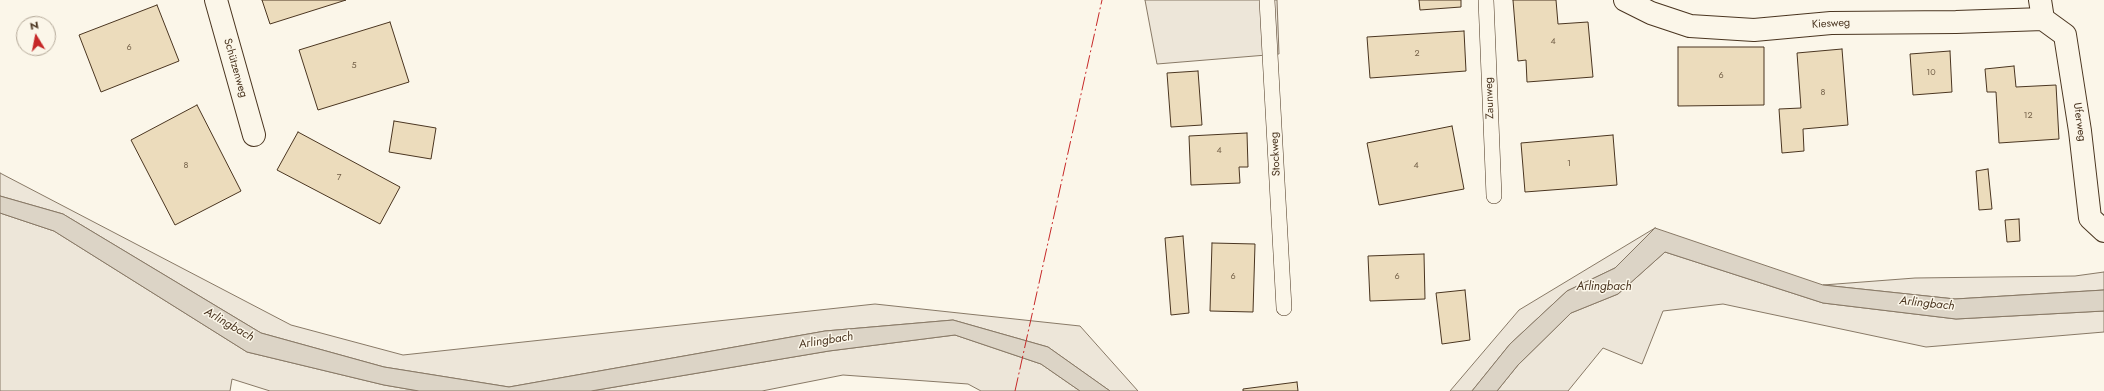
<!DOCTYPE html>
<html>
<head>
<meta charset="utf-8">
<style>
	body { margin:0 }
	#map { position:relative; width:2104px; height:391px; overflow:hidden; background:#fbf6e9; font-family:Jost,sans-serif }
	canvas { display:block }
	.north { position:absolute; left:16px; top:16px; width:40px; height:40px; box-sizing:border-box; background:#fbf6e9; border:1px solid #b4a999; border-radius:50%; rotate:350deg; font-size:11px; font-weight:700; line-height:16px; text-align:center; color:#4a3520 }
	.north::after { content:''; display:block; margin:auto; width:14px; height:18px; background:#c62828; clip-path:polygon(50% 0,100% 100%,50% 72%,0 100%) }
</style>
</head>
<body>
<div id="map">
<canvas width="2104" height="391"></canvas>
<div class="north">N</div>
</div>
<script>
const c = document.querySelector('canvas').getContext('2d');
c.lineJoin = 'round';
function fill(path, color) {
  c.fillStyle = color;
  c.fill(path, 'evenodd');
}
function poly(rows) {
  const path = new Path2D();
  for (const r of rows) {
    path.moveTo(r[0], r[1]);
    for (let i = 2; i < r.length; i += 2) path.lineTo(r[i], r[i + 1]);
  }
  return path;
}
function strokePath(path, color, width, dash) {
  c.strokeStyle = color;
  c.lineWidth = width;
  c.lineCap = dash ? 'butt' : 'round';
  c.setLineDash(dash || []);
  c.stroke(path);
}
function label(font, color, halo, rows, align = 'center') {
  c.font = font + ' Jost,sans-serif';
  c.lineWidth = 3;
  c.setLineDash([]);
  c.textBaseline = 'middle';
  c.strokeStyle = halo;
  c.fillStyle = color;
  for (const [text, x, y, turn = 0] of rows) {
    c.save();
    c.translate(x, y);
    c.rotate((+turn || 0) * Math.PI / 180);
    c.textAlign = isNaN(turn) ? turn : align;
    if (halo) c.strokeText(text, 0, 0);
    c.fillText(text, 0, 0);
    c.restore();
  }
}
const green = poly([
	[1145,0,1277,0,1279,54,1157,64,1145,0],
	[0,173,291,325,403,355,875,304,1080,326,1138,391,1110,391,1048,347,953,320,825,331,509,387,384,367,261,333,63,214,0,196,0,173],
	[0,213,54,231,247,352,384,385,419,391,270,391,232,379,230,391,0,391,0,213],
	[1655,228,1615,268,1567,291,1510,344,1472,391,1450,391,1519,310,1655,228],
	[1665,252,1823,303,1956,319,2104,311,2104,332,1926,347,1723,304,1663,311,1642,364,1603,348,1568,391,1497,391,1518,365,1571,313,1618,294,1665,252],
	[2104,272,2104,290,1955,299,1823,285,1915,278,2075,276,2104,272],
	[955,335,1041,364,1080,391,981,391,968,384,843,375,762,391,591,391,829,351,955,335]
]);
fill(green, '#ede6d9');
strokePath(green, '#887966', 1);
const water = poly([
	[0,196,63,214,261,333,384,367,509,387,825,331,953,320,1048,347,1110,391,1080,391,1041,364,955,335,829,351,591,391,419,391,384,385,247,352,54,231,0,213,0,196],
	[1655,228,1823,285,1955,299,2104,290,2104,311,1956,319,1823,303,1665,252,1618,294,1571,313,1518,365,1497,391,1472,391,1510,344,1567,291,1615,268,1655,228]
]);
fill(water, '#dcd4c6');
strokePath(water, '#887966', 1);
const building = poly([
	[262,0,346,0,270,24,262,0],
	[1419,0,1461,0,1461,7,1420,10,1419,0],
	[1513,0,1556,0,1558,24,1588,22,1593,77,1527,82,1526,60,1518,61,1513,0],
	[157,5,179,61,101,92,79,35,157,5],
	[390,22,409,82,318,110,299,50,390,22],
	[1464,31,1466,71,1370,78,1367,37,1464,31],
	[1678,47,1764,47,1764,105,1678,106,1678,47],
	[1842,49,1848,125,1803,129,1804,151,1782,153,1779,109,1801,108,1797,53,1842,49],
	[1950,51,1952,92,1913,95,1910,54,1950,51],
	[2014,66,2016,87,2056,85,2059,139,1999,143,1996,92,1987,92,1985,69,2014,66],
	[1198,71,1202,125,1171,127,1167,73,1198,71],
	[197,105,241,191,175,225,131,140,197,105],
	[394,121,436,128,431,159,389,152,394,121],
	[1452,126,1464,189,1379,205,1367,143,1452,126],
	[298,132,400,187,380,224,277,170,298,132],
	[1247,133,1248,167,1239,167,1240,183,1191,185,1189,136,1247,133],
	[1613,135,1617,185,1525,192,1521,143,1613,135],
	[1988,169,1992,209,1979,210,1976,171,1988,169],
	[2019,219,2020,241,2007,242,2005,220,2019,219],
	[1183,236,1189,313,1171,315,1165,238,1183,236],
	[1212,243,1255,244,1253,312,1210,311,1212,243],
	[1424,254,1425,299,1370,301,1368,256,1424,254],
	[1465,290,1470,340,1442,344,1436,293,1465,290],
	[1297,382,1298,391,1243,391,1243,389,1297,382]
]);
fill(building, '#ecdcbc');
strokePath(building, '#4a3520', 1);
const lane = poly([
	[1267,0,1284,308],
	[1486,0,1494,196]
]);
const street = poly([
	[216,0,254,135],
	[1625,0,1651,13,1690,26,1754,30,1831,23,1956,22,2043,19],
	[2040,0,2043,19],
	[2043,19,2065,35,2080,131,2090,218,2104,231]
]);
strokePath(lane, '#4a3520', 16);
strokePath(street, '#4a3520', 24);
strokePath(lane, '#fbf6e9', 15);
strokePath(street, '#fbf6e9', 22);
strokePath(poly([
	[1015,391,1102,0]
]), '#c62828', 1, [14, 3, 2, 3]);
label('9px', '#725f47', null, [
	["4",1553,42],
	["6",129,48],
	["2",1417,54],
	["5",354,66],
	["10",1931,73],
	["6",1721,76],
	["8",1823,93],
	["12",2028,116],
	["4",1219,151],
	["1",1569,164],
	["8",186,166],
	["4",1416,166],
	["7",339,178],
	["6",1233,277],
	["6",1397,277]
]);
label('11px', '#4a3520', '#fbf6e9', [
	["Kiesweg",1831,24,-3],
	["Schützenweg",235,68,74],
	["Zaunweg",1490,98,-92],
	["Uferweg",2079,122,82],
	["Stockweg",1276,154,-93]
]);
label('italic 12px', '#4a3520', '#fbf6e9', [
	["Arlingbach",1604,287],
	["Arlingbach",1927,304,6],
	["Arlingbach",229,325,30],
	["Arlingbach",826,341,-9]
]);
</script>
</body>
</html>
